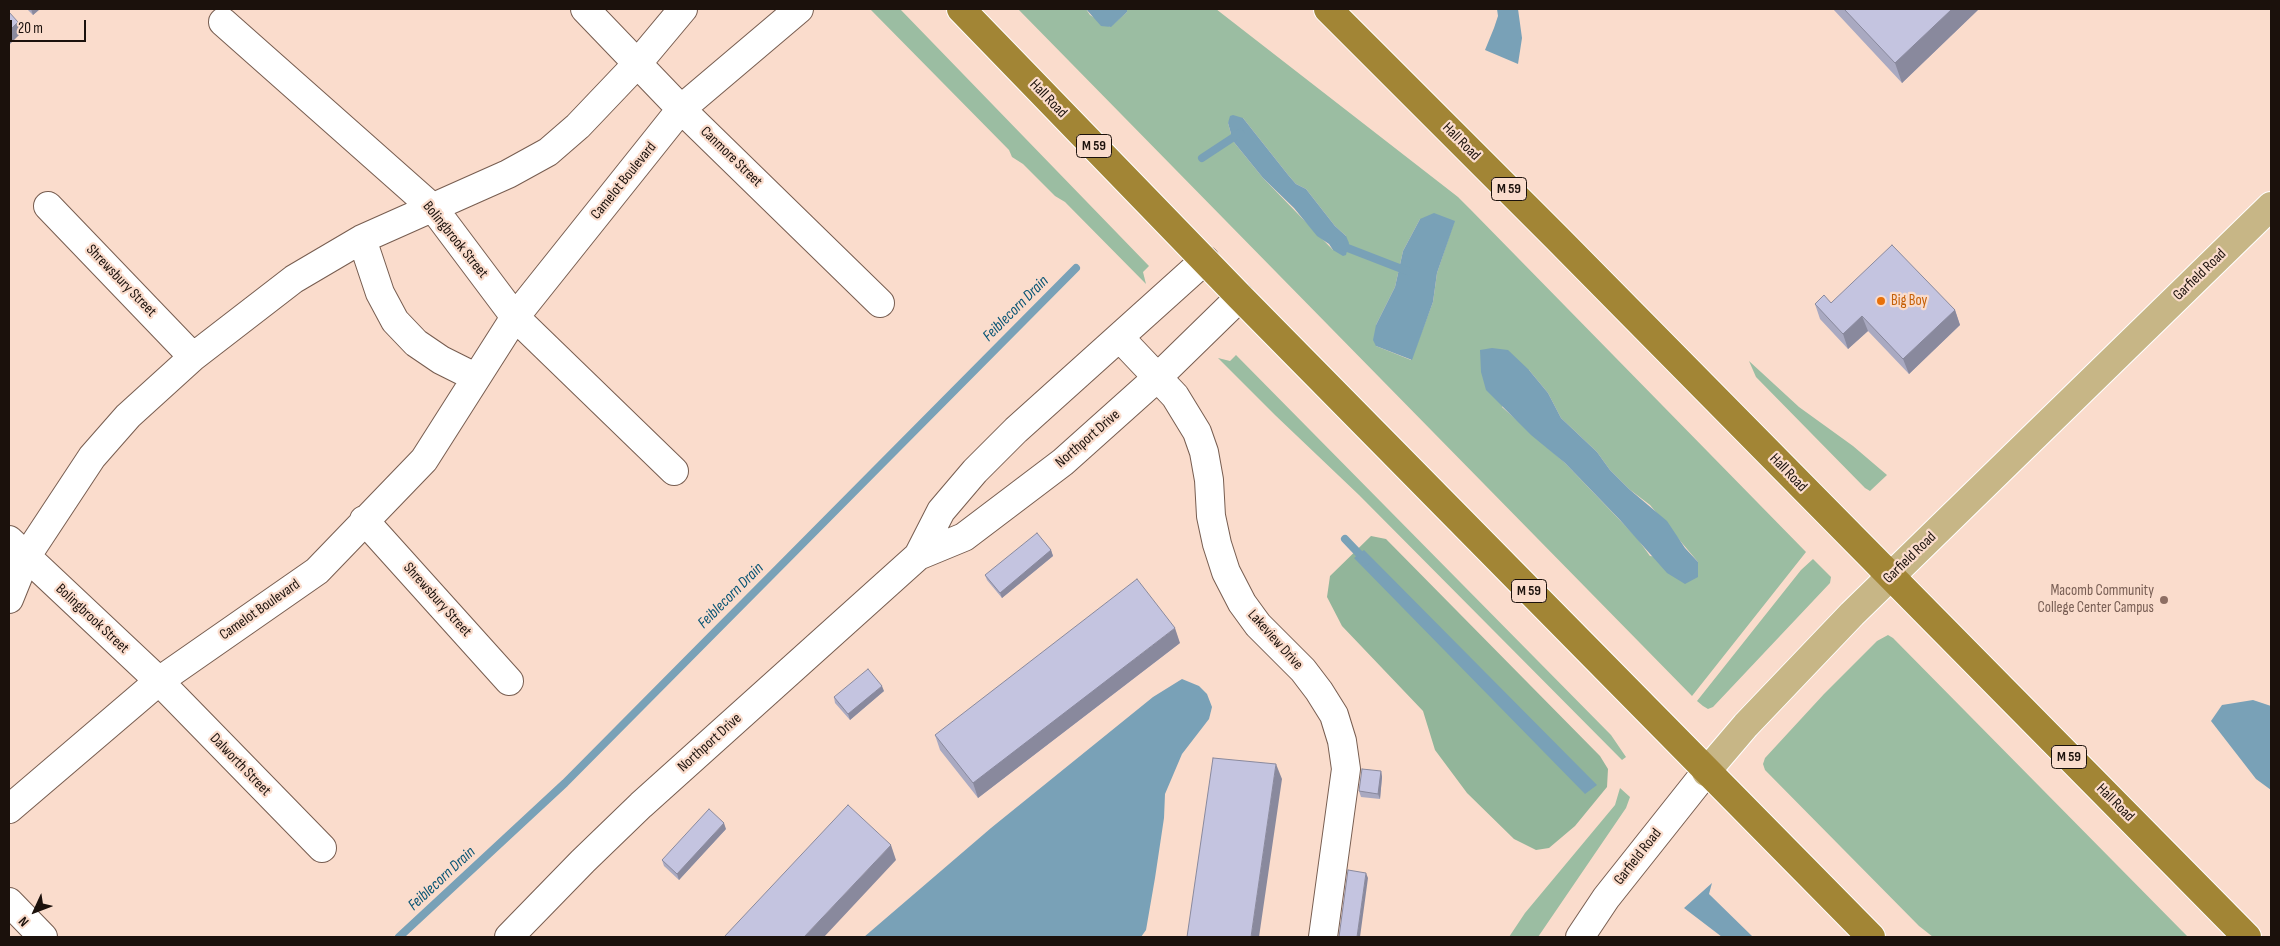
<!DOCTYPE html>
<html>
<head>
<meta charset="utf-8">
<style>
	body { margin:0 }
	#map { position:relative; width:2280px; height:946px; overflow:hidden; background:#fadccc; font-family:"Sofia Sans Condensed",sans-serif }
	canvas { display:block }
	.frame { position:absolute; inset:0; border:10px solid #1b110c; pointer-events:none }
	.north { position:absolute; left:10px; top:886px; width:50px; height:50px; -webkit-text-stroke:4px #fadccc; paint-order:stroke; rotate:227deg; font-size:14px; font-weight:700; line-height:20px; text-align:center; color:#1b110c }
	.north::after { content:''; display:block; margin:auto; width:18px; height:22px; background:#1b110c; clip-path:polygon(50% 0,100% 100%,50% 72%,0 100%) }
	.scale { position:absolute; left:10px; top:20px; width:76px; height:22px; box-sizing:border-box; border:2px solid #1b110c; border-top:0; padding-left:6px; font-size:15px; line-height:18px; white-space:nowrap; color:#1b110c; -webkit-text-stroke:4px #fadccc; paint-order:stroke }
</style>
</head>
<body>
<div id="map">
<canvas width="2280" height="946"></canvas>
<div class="frame"></div>
<div class="north">N</div>
<div class="scale">20 m</div>
</div>
<script>
const c = document.querySelector('canvas').getContext('2d');
c.lineJoin = 'round';
function fill(path, color) {
  c.fillStyle = color;
  c.fill(path, 'evenodd');
}
function poly(rows) {
  const path = new Path2D();
  for (const r of rows) {
    path.moveTo(r[0], r[1]);
    for (let i = 2; i < r.length; i += 2) path.lineTo(r[i], r[i + 1]);
  }
  return path;
}
function strokePath(path, color, width, dash) {
  c.strokeStyle = color;
  c.lineWidth = width;
  c.lineCap = dash ? 'butt' : 'round';
  c.setLineDash(dash || []);
  c.stroke(path);
}
function label(font, color, halo, rows, align = 'center') {
  c.font = font + ' "Sofia Sans Condensed",sans-serif';
  c.lineWidth = 4.5;
  c.setLineDash([]);
  c.textBaseline = 'middle';
  c.strokeStyle = halo;
  c.fillStyle = color;
  for (const [text, x, y, turn = 0] of rows) {
    c.save();
    c.translate(x, y);
    c.rotate((+turn || 0) * Math.PI / 180);
    c.textAlign = isNaN(turn) ? turn : align;
    if (halo) c.strokeText(text, 0, 0);
    c.fillText(text, 0, 0);
    c.restore();
  }
}
fill(poly([
	[870,9,900,9,1149,266,1143,272,1146,284,1065,202,1055,196,1023,164,1012,157,1009,150],
	[1018,9,1086,9,1090,15,1110,27,1127,12,1127,9,1216,9,1458,197,1470,209,1806,552,1692,696],
	[1243,118,1289,176,1296,184,1306,189,1335,226,1346,236,1333,250,1263,178,1233,141,1228,123,1230,120],
	[1420,219,1446,219,1454,222,1437,273,1433,302,1411,360,1376,346,1376,325,1395,287,1403,251],
	[1529,370,1548,393,1561,418,1597,452,1610,470,1629,489,1650,505,1698,562,1650,556,1637,538,1565,463,1502,407],
	[1236,355,1611,735,1626,757,1622,760,1359,495,1275,415,1218,358,1230,361],
	[1749,361,1799,407,1853,446,1887,475,1870,491,1865,488,1756,377],
	[1813,559,1831,577,1830,583,1713,707,1708,709,1703,706,1697,701,1801,570],
	[1888,635,1893,638,2188,937,1933,937,1919,926,1765,770,1763,764,1765,758,1824,694,1877,641],
	[1620,788,1630,797,1626,808,1538,937,1509,937,1525,913,1615,805]
]), '#9bbda2');
fill(poly([
	[1371,536,1386,539,1600,756,1608,769,1607,787,1575,826,1549,848,1536,850,1514,839,1467,793,1435,750,1423,711,1342,626,1327,597,1330,576]
]), '#92b59a');
fill(poly([
	[1086,9,1127,9,1127,12,1111,27,1101,26],
	[1497,9,1518,9,1522,38,1518,64,1485,50,1494,28,1498,16],
	[1233,115,1243,118,1289,176,1296,184,1306,189,1335,226,1346,236,1349,243,1346,255,1343,256,1333,250,1329,244,1317,236,1294,208,1263,178,1233,141,1228,123,1230,116],
	[1434,213,1455,221,1437,273,1433,302,1412,360,1376,346,1373,340,1376,325,1395,287,1403,251,1420,219],
	[1492,348,1508,350,1529,370,1548,393,1561,418,1597,452,1610,470,1629,489,1667,521,1685,548,1698,562,1698,577,1685,584,1667,573,1620,520,1565,463,1531,435,1486,390,1481,372,1480,350],
	[1364,550,1597,785,1585,794,1354,558],
	[1182,679,1199,686,1207,694,1212,707,1209,719,1182,754,1165,794,1164,818,1155,878,1146,930,1141,937,864,937,991,828,1153,697],
	[2253,700,2271,706,2271,790,2256,779,2211,721,2222,705],
	[1712,883,1709,894,1753,937,1722,937,1684,908]
]), '#79a1b7');
strokePath(poly([
	[1202,158,1240,133],
	[1340,242,1345,247,1407,271],
	[1345,539,1366,561],
	[399,937,565,783,1076,268]
]), '#79a1b7', 8);
const minor = poly([
	[585,9,681,109,880,303],
	[223,22,434,209,515,317,674,471],
	[48,206,193,357],
	[362,239,380,293,395,321,416,343,441,360,475,377],
	[1120,338,1175,396,1197,432,1204,452,1209,480,1211,516,1217,544,1226,572,1242,603,1258,625,1303,670,1319,691,1334,715,1342,741,1346,769,1323,937],
	[364,520,509,681],
	[9,540,159,681,322,848],
	[918,556,941,511,975,471,1016,430,1205,260],
	[9,599,26,557,92,457,128,416,193,357,294,279,362,239,508,174,548,152,578,126,637,64,683,9],
	[9,809,159,681,317,571,424,460,515,317,681,109,799,9],
	[9,902,43,937],
	[509,937,583,861,641,805,918,556,964,537,1063,462,1158,377,1240,297],
	[1580,937,1606,898,1706,772]
]);
const major = poly([
	[1706,772,1746,725,1852,614,2271,206]
]);
const highway = poly([
	[961,9,1240,297,1871,937],
	[1328,9,1557,238,2247,937]
]);
strokePath(minor, '#775d50', 30);
strokePath(major, '#fff', 30);
strokePath(highway, '#fff', 30);
strokePath(minor, '#fff', 28);
strokePath(major, '#c7b686', 28);
strokePath(highway, '#a28535', 28);
fill(poly([
	[27,9,40,9,33,15],
	[1833,9,1979,9,1902,83],
	[1831,303,1955,310,1960,325,1909,374,1868,331,1848,349,1820,319,1815,304],
	[1051,550,1053,556,1002,598,987,580,985,575],
	[1180,643,978,798,940,750,935,735],
	[884,691,850,720,835,703,834,697],
	[1381,771,1382,777,1380,799,1361,797,1359,791],
	[726,829,679,880,664,866,662,860]
]), '#a9a9c1');
fill(poly([
	[31,9,40,9,33,15],
	[1952,9,1979,9,1902,83,1895,63],
	[18,22,22,32,9,45,9,31],
	[1955,310,1960,325,1909,374,1903,359],
	[1862,316,1868,331,1848,349,1843,334],
	[1051,550,1053,556,1002,598,1000,593],
	[1175,628,1180,643,978,798,973,783],
	[882,686,884,691,850,720,848,714],
	[1276,764,1282,779,1259,937,1251,937],
	[1381,771,1382,777,1380,799,1378,794],
	[724,823,726,829,679,880,677,874],
	[891,845,896,860,824,937,804,937],
	[1366,873,1368,878,1360,937,1357,937]
]), '#89899d');
const building = poly([
	[1844,9,1952,9,1895,63,1844,9],
	[9,12,18,22,9,31,9,12],
	[1892,245,1955,310,1903,359,1862,316,1843,334,1815,304,1824,295,1831,303,1892,245],
	[1037,533,1051,550,1000,593,985,575,1037,533],
	[1137,579,1175,628,973,783,935,735,1137,579],
	[868,669,882,686,848,714,834,697,868,669],
	[1213,758,1276,764,1251,937,1187,937,1213,758],
	[1362,769,1381,771,1378,794,1359,791,1362,769],
	[848,805,891,845,804,937,724,937,848,805],
	[709,809,724,823,677,874,662,860,709,809],
	[1348,870,1366,873,1357,937,1339,937,1348,870]
]);
fill(building, '#c4c4e0');
strokePath(building, '#89899d', 1);
for (const [x, y, r, color] of [
	[1881,301,5,"#e8710a"],
	[2164,600,5,"#8d6e63"]
]) {
  const dot = new Path2D();
  dot.arc(x, y, r, 0, 2 * Math.PI);
  c.fillStyle = color;
  c.fill(dot);
  strokePath(dot, '#fadccc', 2);
}
for (const [x, y, w] of [
	[1094,146,35],
	[1509,189,35],
	[1529,591,35],
	[2069,757,35]
]) {
  const box = new Path2D();
  box.roundRect(x - w / 2, y - 11.5, w, 23, 4);
  c.fillStyle = '#fadccc';
  c.fill(box);
  strokePath(box, '#1b110c', 1);
}
label('bold 14px', '#1b110c', null, [
	["M 59",1094,146],
	["M 59",1509,189],
	["M 59",1529,591],
	["M 59",2069,757]
]);
label('15px', '#1b110c', '#fadccc', [
	["Hall Road",1048,99,46],
	["Hall Road",1461,142,45],
	["Canmore Street",731,157,44],
	["Camelot Boulevard",624,181,-51],
	["Bolingbrook Street",455,240,51],
	["Garfield Road",2200,275,-44],
	["Shrewsbury Street",121,281,46],
	["Northport Drive",1088,439,-41],
	["Hall Road",1788,473,46],
	["Garfield Road",1910,558,-44],
	["Shrewsbury Street",437,600,48],
	["Camelot Boulevard",260,610,-35],
	["Bolingbrook Street",92,619,43],
	["Lakeview Drive",1275,640,48],
	["Northport Drive",710,743,-42],
	["Dalworth Street",240,765,46],
	["Hall Road",2115,803,45],
	["Garfield Road",1638,857,-52]
]);
label('15px', '#c56008', '#fadccc', [
	["Big Boy",1891,301]
], 'left');
label('15px', '#785e54', '#fadccc', [
	["Macomb Community",2154,591],
	["College Center Campus",2154,608]
], 'right');
label('italic 16px', '#075474', '#fadccc', [
	["Feiblecorn Drain",1016,309,-45],
	["Feiblecorn Drain",731,596,-45],
	["Feiblecorn Drain",442,879,-43]
]);
</script>
</body>
</html>
